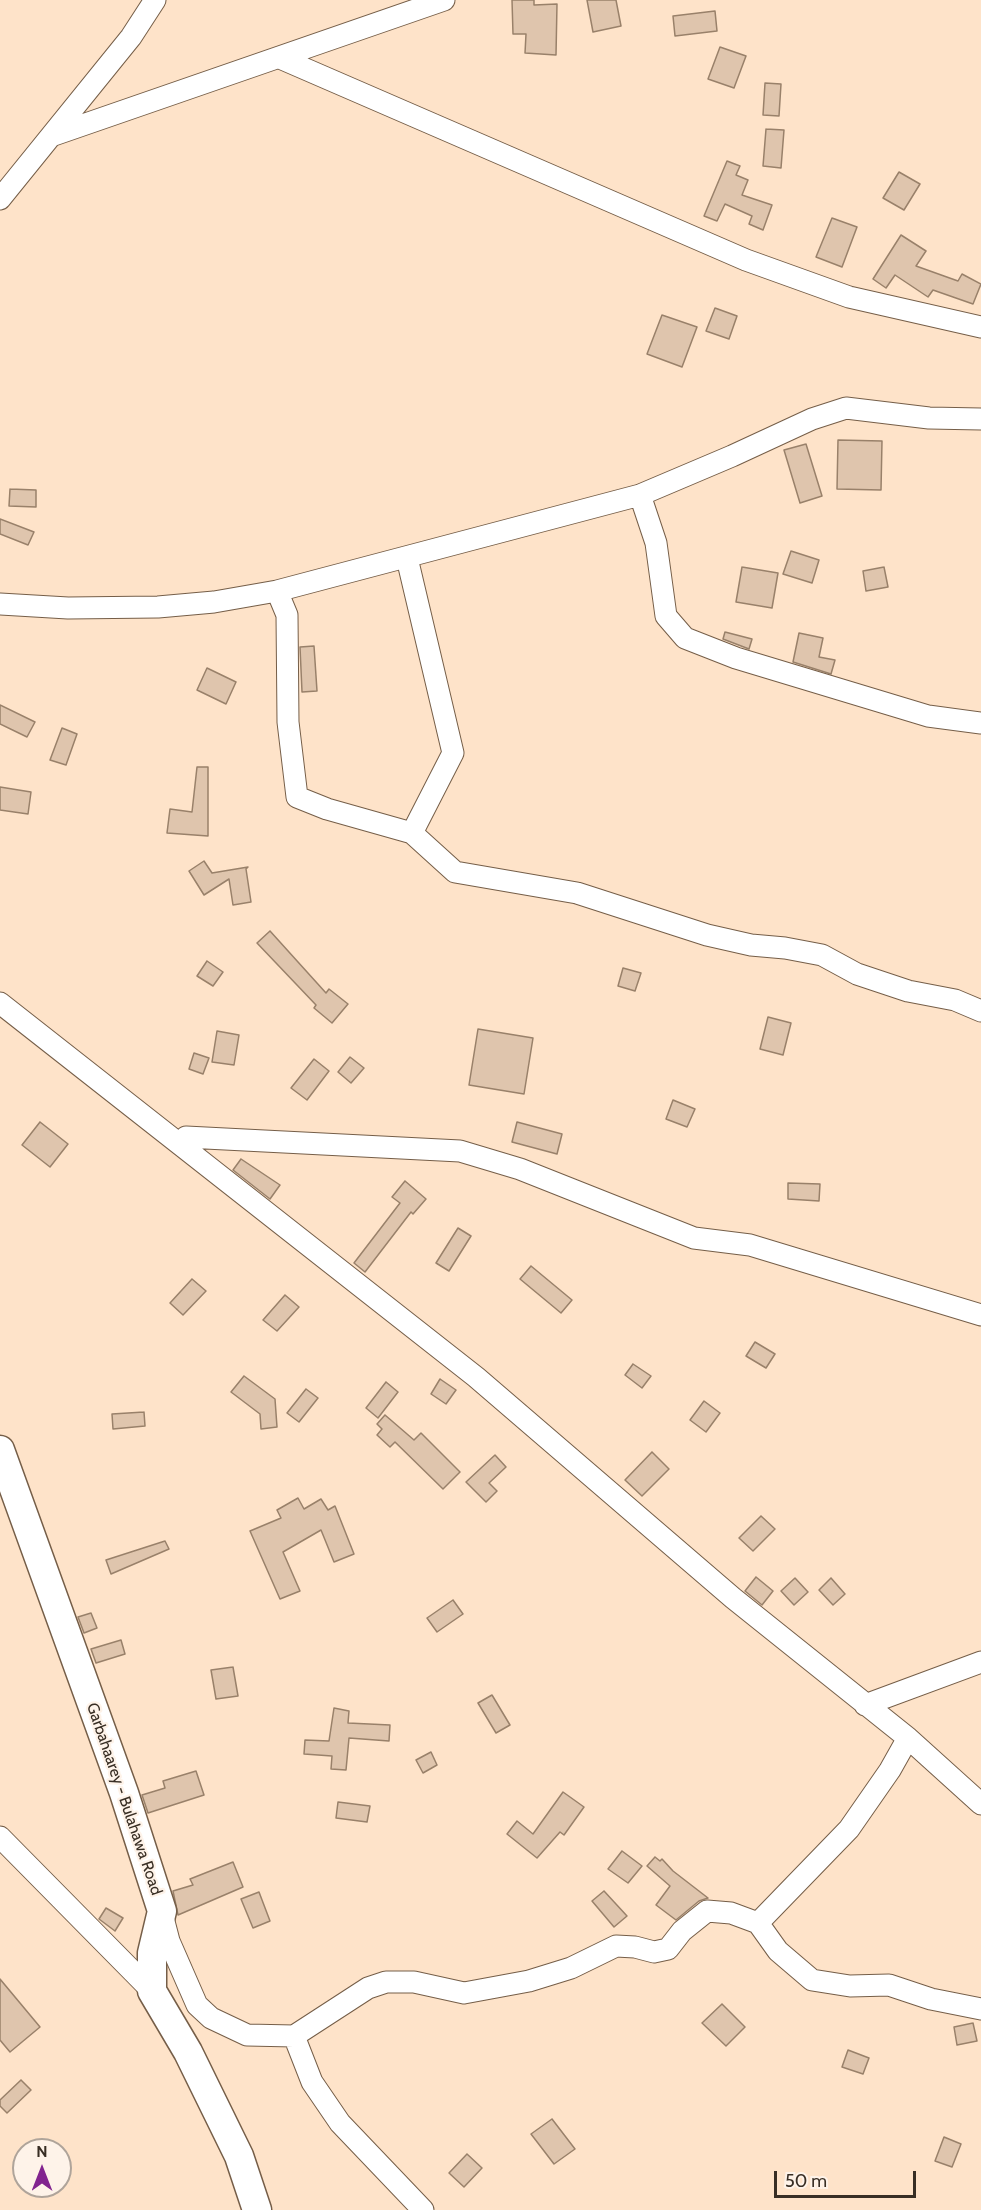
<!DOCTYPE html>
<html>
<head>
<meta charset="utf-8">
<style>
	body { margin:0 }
	#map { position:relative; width:981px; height:2210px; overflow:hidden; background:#fee3c9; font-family:Cabin,sans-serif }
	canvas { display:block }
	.north { position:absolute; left:12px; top:2138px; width:60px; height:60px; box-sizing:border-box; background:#fef3e9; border:2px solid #afa49a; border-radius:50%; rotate:0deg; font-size:16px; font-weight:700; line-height:24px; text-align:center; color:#382e24 }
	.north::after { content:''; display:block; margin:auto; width:21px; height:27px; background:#82248f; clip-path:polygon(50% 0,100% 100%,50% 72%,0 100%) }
	.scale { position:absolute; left:774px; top:2171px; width:142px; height:27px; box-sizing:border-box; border:3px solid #382e24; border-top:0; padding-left:8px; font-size:18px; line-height:21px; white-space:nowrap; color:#382e24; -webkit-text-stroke:4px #fef3e9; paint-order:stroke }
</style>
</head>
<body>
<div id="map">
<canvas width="981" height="2210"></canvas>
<div class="north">N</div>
<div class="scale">50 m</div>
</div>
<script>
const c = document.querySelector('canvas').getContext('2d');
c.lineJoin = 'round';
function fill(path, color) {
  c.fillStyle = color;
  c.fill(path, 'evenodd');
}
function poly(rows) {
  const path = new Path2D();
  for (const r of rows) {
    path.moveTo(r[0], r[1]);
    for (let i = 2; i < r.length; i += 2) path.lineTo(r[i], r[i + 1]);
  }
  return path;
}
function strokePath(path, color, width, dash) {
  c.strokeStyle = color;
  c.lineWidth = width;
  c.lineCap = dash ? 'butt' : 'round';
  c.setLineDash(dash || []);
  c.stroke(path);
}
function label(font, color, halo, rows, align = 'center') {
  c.font = font + ' Cabin,sans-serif';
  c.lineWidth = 4.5;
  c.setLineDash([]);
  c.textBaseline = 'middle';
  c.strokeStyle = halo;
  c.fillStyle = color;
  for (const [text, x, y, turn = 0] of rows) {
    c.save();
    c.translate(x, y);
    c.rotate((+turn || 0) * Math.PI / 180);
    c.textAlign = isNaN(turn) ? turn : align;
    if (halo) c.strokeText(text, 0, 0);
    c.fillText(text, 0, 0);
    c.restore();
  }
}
const building = poly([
	[512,0,534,0,534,5,557,4,556,55,525,53,526,34,513,34,512,0],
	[587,0,616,0,621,26,593,32,587,0],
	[715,11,717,31,675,36,673,16,715,11],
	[720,47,746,56,734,88,708,79,720,47],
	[765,83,781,84,779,116,763,115,765,83],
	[766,129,784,130,781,168,763,166,766,129],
	[727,161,740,166,736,175,748,180,742,195,772,205,763,230,749,224,752,216,725,204,717,221,704,216,727,161],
	[899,172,920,184,904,210,883,198,899,172],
	[832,218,857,227,842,267,816,257,832,218],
	[901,235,926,251,916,266,958,281,962,274,981,284,973,304,933,290,928,297,895,275,886,288,873,279,901,235],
	[715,308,737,316,729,339,706,331,715,308],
	[662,315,697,327,682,367,647,354,662,315],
	[838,440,882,441,881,490,837,489,838,440],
	[806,444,822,496,800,503,784,450,806,444],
	[10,489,36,490,36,507,9,506,10,489],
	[0,519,34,532,28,545,0,534,0,519],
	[791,551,819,560,812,583,783,574,791,551],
	[742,567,778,573,772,608,736,602,742,567],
	[884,567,888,587,866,591,863,571,884,567],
	[725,632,752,639,749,649,723,639,725,632],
	[799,633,823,638,819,657,835,660,831,674,793,662,799,633],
	[314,646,317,691,302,692,300,647,314,646],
	[207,668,236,682,226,704,197,690,207,668],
	[0,705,35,722,27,737,0,724,0,705],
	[62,728,77,734,66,765,50,760,62,728],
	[197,767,208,767,208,836,167,833,170,809,192,812,197,767],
	[0,787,31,792,28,814,0,810,0,787],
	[204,861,212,873,248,867,246,869,251,902,233,905,229,879,204,895,189,871,204,861],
	[270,931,326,993,329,989,348,1004,332,1023,314,1008,316,1005,257,943,270,931],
	[207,961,223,972,213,986,197,976,207,961],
	[623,968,641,973,635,991,618,986,623,968],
	[768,1017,791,1023,783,1055,760,1049,768,1017],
	[478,1029,533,1038,524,1094,469,1085,478,1029],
	[217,1031,239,1035,234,1065,212,1062,217,1031],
	[194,1053,209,1058,203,1074,189,1069,194,1053],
	[350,1057,364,1068,351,1083,338,1072,350,1057],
	[314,1059,329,1071,307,1100,291,1088,314,1059],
	[673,1100,695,1109,687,1127,666,1119,673,1100],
	[40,1122,68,1144,50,1167,22,1145,40,1122],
	[517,1122,562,1134,557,1154,512,1142,517,1122],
	[241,1159,280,1185,270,1199,233,1170,241,1159],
	[405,1181,426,1199,413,1214,411,1212,365,1272,354,1263,400,1203,392,1197,405,1181],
	[788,1183,820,1184,819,1201,788,1199,788,1183],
	[458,1228,471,1236,449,1271,436,1263,458,1228],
	[531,1266,572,1300,561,1313,520,1279,531,1266],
	[192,1279,206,1291,183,1315,170,1303,192,1279],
	[285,1295,299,1307,277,1331,263,1320,285,1295],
	[755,1342,775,1354,766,1368,746,1356,755,1342],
	[633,1364,651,1376,642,1388,625,1375,633,1364],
	[244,1376,275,1399,277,1427,261,1429,260,1414,231,1392,244,1376],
	[440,1379,456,1390,446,1404,431,1394,440,1379],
	[386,1382,398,1392,378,1418,366,1408,386,1382],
	[306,1389,318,1398,299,1422,287,1413,306,1389],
	[704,1401,720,1413,706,1432,690,1420,704,1401],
	[144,1412,145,1426,113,1429,112,1414,144,1412],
	[385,1415,414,1440,421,1433,460,1472,443,1489,395,1442,390,1447,377,1435,382,1429,377,1424,385,1415],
	[652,1452,669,1469,642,1496,625,1480,652,1452],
	[495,1455,506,1467,489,1483,497,1491,486,1502,466,1482,495,1455],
	[298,1498,304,1509,321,1499,328,1510,335,1506,354,1554,334,1562,321,1530,283,1552,300,1591,280,1599,250,1531,281,1518,277,1510,298,1498],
	[761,1516,775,1529,753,1551,739,1538,761,1516],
	[165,1541,169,1549,111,1574,106,1560,165,1541],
	[756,1577,773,1591,762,1605,745,1591,756,1577],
	[795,1578,808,1592,794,1605,781,1591,795,1578],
	[831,1578,845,1594,833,1605,819,1590,831,1578],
	[453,1600,463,1614,437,1632,427,1618,453,1600],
	[91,1613,97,1628,84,1633,78,1617,91,1613],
	[121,1640,125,1654,96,1663,91,1649,121,1640],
	[233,1667,238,1696,216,1699,211,1670,233,1667],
	[492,1695,510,1725,496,1733,478,1703,492,1695],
	[334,1708,349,1711,348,1723,390,1725,389,1741,349,1738,346,1770,331,1769,332,1756,304,1754,305,1740,329,1741,334,1708],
	[431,1752,437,1765,423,1773,416,1760,431,1752],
	[196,1771,204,1795,148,1813,142,1795,165,1788,163,1781,196,1771],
	[563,1792,584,1807,564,1835,560,1832,537,1858,507,1834,517,1821,533,1834,563,1792],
	[338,1802,370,1806,367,1822,336,1818,338,1802],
	[622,1851,642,1866,628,1883,608,1869,622,1851],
	[655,1857,660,1861,662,1859,673,1871,708,1898,699,1901,676,1920,656,1905,670,1886,647,1866,655,1857],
	[233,1862,243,1887,178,1915,173,1891,193,1885,190,1879,233,1862],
	[604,1891,627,1916,614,1927,592,1901,604,1891],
	[259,1892,270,1921,253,1928,241,1899,259,1892],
	[106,1908,123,1918,115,1931,99,1919,106,1908],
	[0,1979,40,2027,10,2052,0,2040,0,1979],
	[722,2004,745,2027,726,2046,702,2023,722,2004],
	[973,2023,977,2041,957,2045,954,2027,973,2023],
	[848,2050,869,2058,863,2074,842,2067,848,2050],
	[21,2080,31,2090,7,2113,0,2106,0,2100,21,2080],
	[552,2119,575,2149,554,2164,531,2134,552,2119],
	[944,2137,961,2144,952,2167,935,2161,944,2137],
	[467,2154,482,2168,464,2187,449,2173,467,2154]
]);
fill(building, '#dfc5ad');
strokePath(building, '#99816a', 1.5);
const street = poly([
	[280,58,746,260,849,297,981,327],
	[51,136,444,0],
	[0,199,131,37,155,0],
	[640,495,656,543,666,616,685,638,736,658,928,716,981,723],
	[407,558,453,753,412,833],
	[277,591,287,615,288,722,297,797,327,809,412,833,455,872,577,893,707,935,751,945,785,948,822,955,857,974,908,991,955,1000,981,1011],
	[0,604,68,608,158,607,214,602,277,591,640,495,732,456,812,419,846,408,929,418,981,419],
	[0,1003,476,1377,733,1598,908,1738,981,1804],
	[180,1144,186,1137,460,1151,520,1169,694,1238,750,1245,981,1315],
	[865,1705,981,1662],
	[0,1837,152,1991],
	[162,1914,169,1941,197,2005,211,2018,247,2035,294,2036,368,1988,386,1982,414,1982,464,1993,529,1981,571,1968,616,1946,635,1947,654,1952,668,1949,682,1931,707,1911,731,1913,758,1923,849,1829,890,1770,908,1738],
	[758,1923,778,1951,812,1980,850,1986,889,1985,931,1999,981,2009],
	[294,2036,312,2082,340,2123,423,2210]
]);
const secondary = poly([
	[0,1450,124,1793,162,1911,152,1953,152,1991,188,2052,239,2156,257,2210]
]);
strokePath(street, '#755e48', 23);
strokePath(secondary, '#755e48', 31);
strokePath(street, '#fff', 21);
strokePath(secondary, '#fff', 28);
label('16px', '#382e24', '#fef3e9', [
	["Garbahaarey - Bulahawa Road",124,1799,71]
]);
</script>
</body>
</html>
